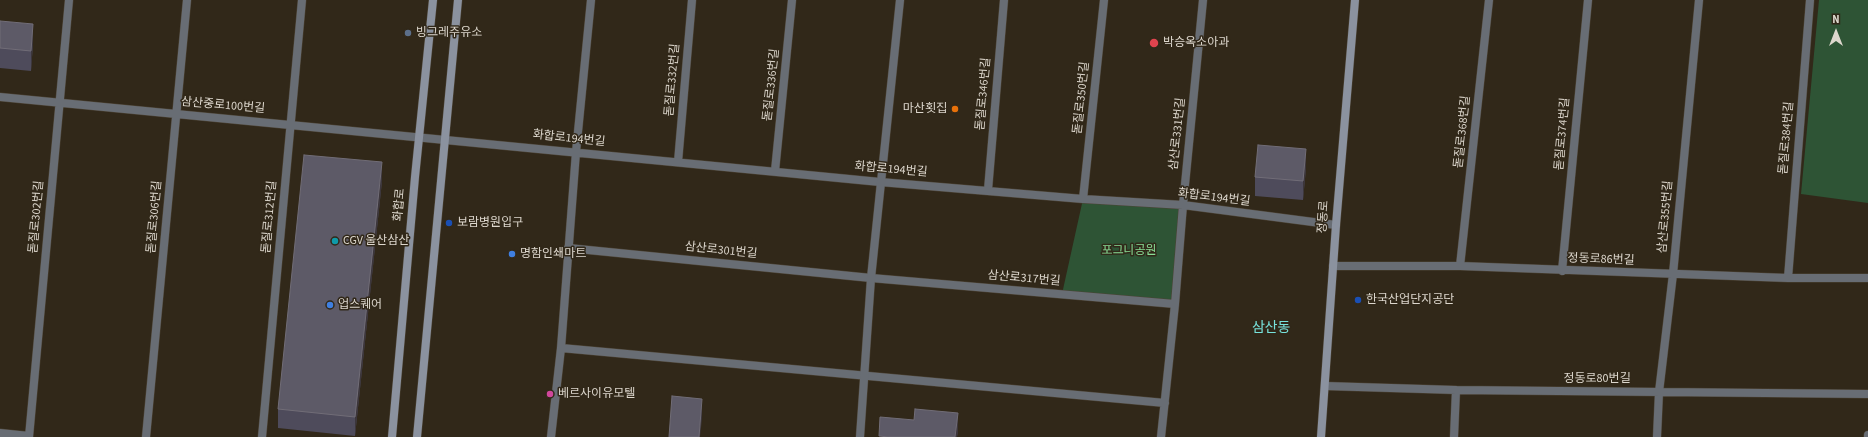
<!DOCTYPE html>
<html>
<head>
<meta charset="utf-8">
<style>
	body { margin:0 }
	#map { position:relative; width:1868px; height:437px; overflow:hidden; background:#312819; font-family:"Source Sans 3",sans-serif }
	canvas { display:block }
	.north { position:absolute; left:1816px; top:12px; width:40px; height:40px; -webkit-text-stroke:3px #312819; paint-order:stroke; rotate:0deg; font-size:11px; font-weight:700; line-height:16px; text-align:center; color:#ddd7cd }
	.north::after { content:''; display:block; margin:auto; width:14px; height:18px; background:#ddd7cd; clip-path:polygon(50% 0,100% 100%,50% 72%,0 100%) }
</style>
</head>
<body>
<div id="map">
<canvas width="1868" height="437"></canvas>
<div class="north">N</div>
</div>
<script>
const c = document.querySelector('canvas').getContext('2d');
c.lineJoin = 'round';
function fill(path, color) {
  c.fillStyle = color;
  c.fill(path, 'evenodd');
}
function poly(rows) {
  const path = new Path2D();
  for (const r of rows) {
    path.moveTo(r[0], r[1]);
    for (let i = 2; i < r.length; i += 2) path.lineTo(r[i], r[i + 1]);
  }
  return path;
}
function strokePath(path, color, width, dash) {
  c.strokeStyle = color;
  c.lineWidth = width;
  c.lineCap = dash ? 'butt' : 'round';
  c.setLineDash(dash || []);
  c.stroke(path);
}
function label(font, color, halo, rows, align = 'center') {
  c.font = font + ' "Source Sans 3","Noto Sans KR",sans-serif';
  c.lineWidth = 3;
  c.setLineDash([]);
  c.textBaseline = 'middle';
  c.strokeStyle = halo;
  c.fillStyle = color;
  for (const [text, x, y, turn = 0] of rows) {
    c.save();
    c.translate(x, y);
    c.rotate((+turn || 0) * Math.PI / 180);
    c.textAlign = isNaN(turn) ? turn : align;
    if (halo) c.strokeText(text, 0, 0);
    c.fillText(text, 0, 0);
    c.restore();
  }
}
fill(poly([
	[1819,0,1868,0,1868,203,1801,194],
	[1083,199,1183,205,1175,304,1062,294]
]), '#2e5435');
const minor = poly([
	[0,97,880,182,1083,199,1183,205,1336,225],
	[678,162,692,0],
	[775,171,792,0],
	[988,190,1004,0],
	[1083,199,1104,0],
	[568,248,871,278,1175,304],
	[1333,266,1460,266,1788,278,1868,278],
	[1460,266,1489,0],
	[1562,271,1588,0],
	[1788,278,1810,0],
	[561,348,1165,403],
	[1325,386,1456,390,1868,394],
	[0,433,29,436],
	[29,437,69,0],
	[146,437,187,0],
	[262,437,302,0],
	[551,437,561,348,576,152,591,0],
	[1161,437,1175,304,1183,205,1203,0],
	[1454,437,1456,390],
	[1657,437,1659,392,1673,274,1699,0],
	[1868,437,1868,435]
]);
const tertiary = poly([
	[860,437,871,278,900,0]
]);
const secondary = poly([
	[392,437,415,177,433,0],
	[417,437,458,0],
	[1321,437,1336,225,1355,0]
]);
strokePath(minor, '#4d4436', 9);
strokePath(tertiary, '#4d4436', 9);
strokePath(secondary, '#4d4436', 9);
strokePath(minor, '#686d74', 8);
strokePath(tertiary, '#686d74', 8);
strokePath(secondary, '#8b929f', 8);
fill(poly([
	[0,21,33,44,31,71,0,68],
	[1306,168,1303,200,1255,196,1255,177],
	[382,181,355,436,278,428,278,409]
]), '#4e4b5b');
fill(poly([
	[33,24,33,44,31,71,31,51],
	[1306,149,1306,168,1303,200,1303,181],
	[382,162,382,181,355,436,355,417],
	[702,399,702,419,700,437,699,437],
	[958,413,958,434,957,437,955,437]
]), '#3c363b');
const building = poly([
	[0,21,33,24,31,51,0,48,0,21],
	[1258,145,1306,149,1303,181,1255,177,1258,145],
	[304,155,382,162,355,417,278,409,304,155],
	[672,396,702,399,699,437,669,437,672,396],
	[915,409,958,413,955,437,889,437,879,436,880,417,914,420,915,409]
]);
fill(building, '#5d5a67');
strokePath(building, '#716d77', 1);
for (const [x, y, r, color] of [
	[408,33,4,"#5c6f8a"],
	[1154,43,5,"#e0444e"],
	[955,109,4,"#e8710a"],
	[449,223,4,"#1a4fb4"],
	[335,241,4,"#0f9aa8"],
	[512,254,4,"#3f7fe0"],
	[1358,300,4,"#1a4fb4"],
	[330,305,4,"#3f7fe0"],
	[550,394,4,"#d1479c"]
]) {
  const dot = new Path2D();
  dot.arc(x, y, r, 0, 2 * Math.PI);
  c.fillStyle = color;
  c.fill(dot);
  strokePath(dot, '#312819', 1.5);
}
label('12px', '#ddd7cd', '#312819', [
	["빙그레주유소",416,33],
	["박승옥소아과",1163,43],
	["마산횟집",947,109,"right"],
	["보람병원입구",457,223],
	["CGV 울산삼산",343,241],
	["명함인쇄마트",520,254],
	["한국산업단지공단",1366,300],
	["업스퀘어",338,305],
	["베르사이유모텔",558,394]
], 'left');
label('12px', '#ddd7cd', '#312819', [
	["돋질로332번길",673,80,-85],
	["돋질로336번길",772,85,-84],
	["돋질로346번길",984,94,-85],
	["돋질로350번길",1082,98,-84],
	["삼산중로100번길",223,106,5],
	["돋질로368번길",1463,132,-84],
	["삼산로331번길",1178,134,-84],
	["돋질로374번길",1563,134,-85],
	["돋질로384번길",1787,138,-85],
	["화합로194번길",569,139,6],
	["화합로194번길",891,170,5],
	["화합로194번길",1214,198,7],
	["화합로",400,205,-85],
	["돋질로302번길",37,217,-85],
	["돋질로306번길",155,217,-85],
	["돋질로312번길",270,217,-85],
	["정동로",1324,217,-86],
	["삼산로355번길",1666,217,-85],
	["삼산로301번길",721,251,6],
	["정동로86번길",1601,260,2],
	["삼산로317번길",1024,279,5],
	["정동로80번길",1597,379]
]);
label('12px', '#88dd95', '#312819', [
	["포그니공원",1129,251]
]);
label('14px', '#77e2db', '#312819', [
	["삼산동",1271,329]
]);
</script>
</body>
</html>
